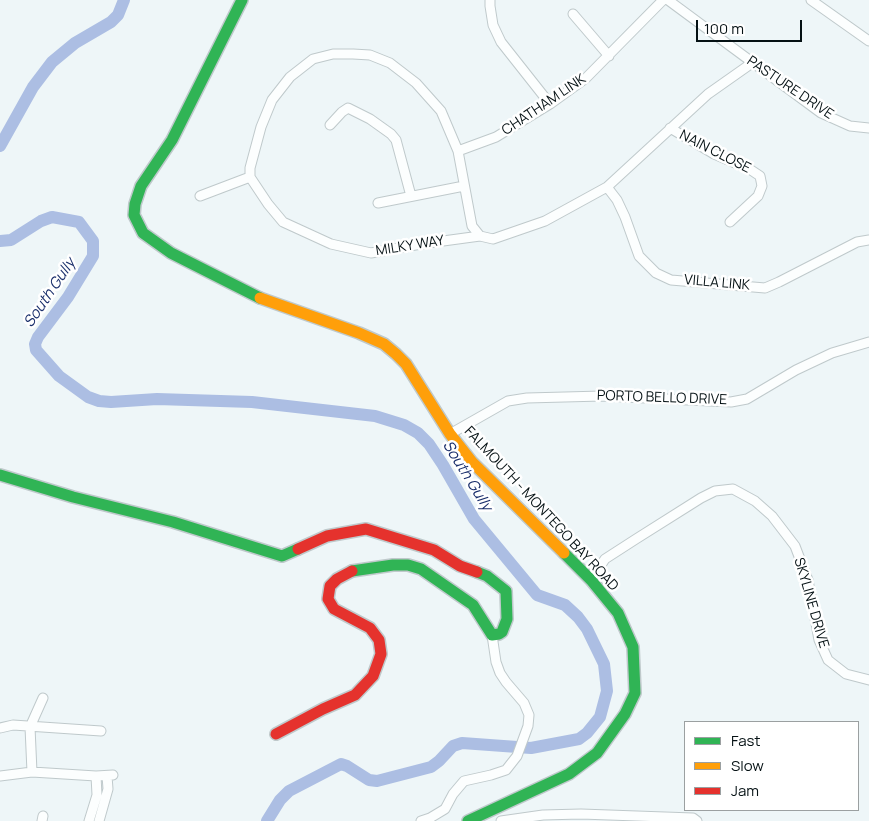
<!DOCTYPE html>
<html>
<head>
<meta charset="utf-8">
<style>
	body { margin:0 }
	#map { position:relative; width:869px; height:821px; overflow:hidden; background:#eef6f8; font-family:Manrope,sans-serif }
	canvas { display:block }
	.legend { position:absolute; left:684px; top:721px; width:175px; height:90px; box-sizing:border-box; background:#fff; border:1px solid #9ba0a1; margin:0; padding:6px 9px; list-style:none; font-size:15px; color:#051114 }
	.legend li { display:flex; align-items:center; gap:10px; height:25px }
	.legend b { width:25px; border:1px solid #9ba0a1 }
	.scale { position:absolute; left:696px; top:20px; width:106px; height:22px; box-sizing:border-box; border:2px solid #051114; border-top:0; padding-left:6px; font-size:15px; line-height:18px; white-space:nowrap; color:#051114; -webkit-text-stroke:4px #fff; paint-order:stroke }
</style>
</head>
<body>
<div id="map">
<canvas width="869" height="821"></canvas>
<ul class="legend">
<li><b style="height:6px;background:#30b455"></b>Fast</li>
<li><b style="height:6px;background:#ff9f0a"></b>Slow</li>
<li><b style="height:6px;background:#e5322d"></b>Jam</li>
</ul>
<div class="scale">100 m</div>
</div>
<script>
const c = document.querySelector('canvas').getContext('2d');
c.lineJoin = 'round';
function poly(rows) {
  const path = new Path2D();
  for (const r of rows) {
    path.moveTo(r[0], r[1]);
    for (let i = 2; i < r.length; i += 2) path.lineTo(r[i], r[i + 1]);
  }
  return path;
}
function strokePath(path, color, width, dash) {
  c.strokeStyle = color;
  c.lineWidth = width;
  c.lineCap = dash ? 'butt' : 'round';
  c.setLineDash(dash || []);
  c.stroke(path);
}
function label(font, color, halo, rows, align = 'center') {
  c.font = font + ' Manrope,sans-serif';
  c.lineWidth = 5;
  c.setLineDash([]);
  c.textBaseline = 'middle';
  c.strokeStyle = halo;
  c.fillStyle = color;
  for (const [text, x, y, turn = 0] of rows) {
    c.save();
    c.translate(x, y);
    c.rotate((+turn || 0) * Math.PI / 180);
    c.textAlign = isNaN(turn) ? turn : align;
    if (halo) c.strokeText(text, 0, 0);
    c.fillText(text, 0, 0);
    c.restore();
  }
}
strokePath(poly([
	[0,146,33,87,52,62,75,43,111,22,118,15,124,0],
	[0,241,11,240,41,221,52,217,79,222,93,241,93,256,68,297,38,337,35,344,36,350,59,376,88,397,99,401,111,402,157,399,252,402,375,416,404,425,418,433,429,444,443,465,474,519,537,595,565,605,578,617,587,629,604,664,607,691,600,717,587,733,579,739,531,748,462,743,453,746,439,761,431,767,377,781,369,780,347,766,341,764,289,791,280,800,267,821]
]), '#acbee3', 12);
const street = poly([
	[490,0,490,6,493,25,501,42,550,104],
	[668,0,821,113,850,126,869,128],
	[811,0,869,41],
	[573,14,609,56],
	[330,125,342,112,348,108,370,119,391,134,396,140,411,196],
	[670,128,714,154,751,170,760,176,762,186,758,196,730,222],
	[458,151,496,137,550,104,586,78,663,0],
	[607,187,617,200,625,217,639,256,656,273,671,280,765,288,779,282,857,242,869,240],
	[200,196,250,177],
	[378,203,464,186],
	[480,236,421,244,371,253,331,244,283,222,268,204,250,177,250,168,261,127,272,100,290,77,313,59,333,54,353,54,370,55,390,63,416,83,441,111,458,151,472,226,480,236,493,239,545,221,607,187,708,94,752,63],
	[450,434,508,401,527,398,602,396,731,402,747,399,796,370,832,353,869,342],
	[591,580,605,559,636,539,701,498,715,491,733,489,755,501,772,516,795,546,808,580,819,640,828,660,846,674,869,680],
	[0,728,13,725,101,731],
	[32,772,30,727,43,698],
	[0,776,32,772,96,776,113,775],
	[42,821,43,816],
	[89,821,97,795,96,776],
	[99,821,108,789,107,776],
	[421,821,430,818,445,809,453,794,464,781,491,775,506,770,517,756,528,726,529,715,524,703,506,682,500,673,496,662,492,635],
	[501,821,543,815,581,814,693,818,697,821]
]);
const fast = poly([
	[242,0,172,140,141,186,135,204,134,215,143,233,171,253,260,298],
	[0,475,73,497,173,522,282,556,298,549],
	[352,571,393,565,408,565,421,569,473,605,492,635,499,634,502,632,507,619,506,591,487,576,477,572],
	[468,821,569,774,597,753,625,714,635,693,633,647,618,613,591,580,564,553]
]);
const slow = poly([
	[260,298,359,333,384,344,396,354,406,364,450,434,472,462,564,553]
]);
const jam = poly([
	[298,549,327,536,366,529,434,550,460,566,477,572],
	[276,734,323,709,355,695,373,676,381,654,379,640,370,628,334,609,328,599,330,586,337,579,352,571]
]);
strokePath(street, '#bfc9cb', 11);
strokePath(fast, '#bfc9cb', 14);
strokePath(slow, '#bfc9cb', 14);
strokePath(jam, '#bfc9cb', 14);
strokePath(street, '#fcfefe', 9);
strokePath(fast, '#30b455', 11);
strokePath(slow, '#ff9f0a', 11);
strokePath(jam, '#e5322d', 11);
label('14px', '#051114', '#fff', [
	["PASTURE DRIVE",790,88,34],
	["CHATHAM LINK",544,105,-34],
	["NAIN CLOSE",715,152,27],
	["MILKY WAY",410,246,-9],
	["VILLA LINK",717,283,5],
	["PORTO BELLO DRIVE",662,398,2],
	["FALMOUTH - MONTEGO BAY ROAD",541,509,47],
	["SKYLINE DRIVE",811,603,74]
]);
label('italic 15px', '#192e6b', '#fff', [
	["South Gully",50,293,-56],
	["South Gully",467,476,58]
]);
</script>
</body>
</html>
